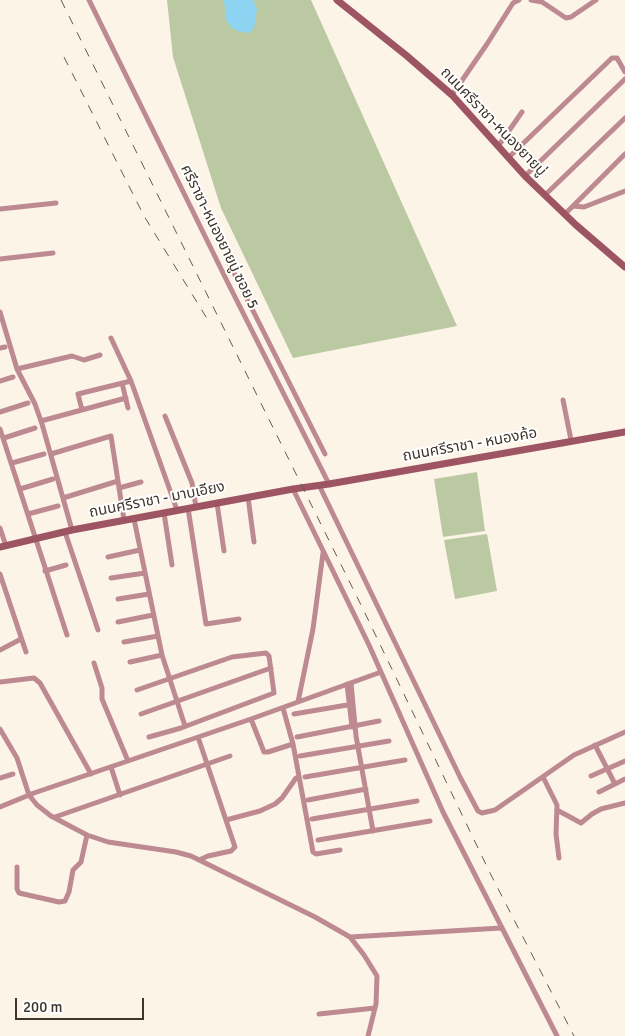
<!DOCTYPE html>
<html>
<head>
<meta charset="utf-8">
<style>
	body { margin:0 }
	#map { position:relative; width:625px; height:1036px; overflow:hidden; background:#fdf4e8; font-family:Signika,sans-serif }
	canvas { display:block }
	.scale { position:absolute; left:15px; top:998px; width:129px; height:22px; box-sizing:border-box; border:2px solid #3f362b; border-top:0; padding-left:6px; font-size:15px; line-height:18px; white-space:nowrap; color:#3f362b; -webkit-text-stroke:4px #fff; paint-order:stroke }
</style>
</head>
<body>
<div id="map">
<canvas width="625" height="1036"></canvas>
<div class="scale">200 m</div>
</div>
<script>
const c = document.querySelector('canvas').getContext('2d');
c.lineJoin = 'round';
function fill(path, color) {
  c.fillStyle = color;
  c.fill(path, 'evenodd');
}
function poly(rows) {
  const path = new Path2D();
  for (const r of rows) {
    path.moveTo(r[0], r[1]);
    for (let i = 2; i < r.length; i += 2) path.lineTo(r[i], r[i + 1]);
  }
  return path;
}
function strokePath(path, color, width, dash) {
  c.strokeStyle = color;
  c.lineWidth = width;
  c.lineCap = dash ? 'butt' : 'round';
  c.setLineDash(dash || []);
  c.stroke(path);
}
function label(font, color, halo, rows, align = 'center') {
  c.font = font + ' Signika,"Noto Sans Thai",sans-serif';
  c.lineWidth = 4;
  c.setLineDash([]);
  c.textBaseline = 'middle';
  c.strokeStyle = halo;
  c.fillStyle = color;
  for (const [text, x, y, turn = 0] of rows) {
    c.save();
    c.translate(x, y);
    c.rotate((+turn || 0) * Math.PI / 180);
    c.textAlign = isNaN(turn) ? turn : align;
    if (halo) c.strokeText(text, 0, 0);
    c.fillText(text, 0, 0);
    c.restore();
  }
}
fill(poly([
	[167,0,311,0,457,326,293,358,221,208,173,57],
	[477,472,485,531,443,537,434,479],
	[487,534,497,591,455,599,444,540]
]), '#bbc9a2');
fill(poly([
	[253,0,257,9,254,28,250,32,246,33,238,31,232,28,226,20,224,0]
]), '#8dd4f3');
strokePath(poly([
	[89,0,227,281,329,484],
	[531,0,542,2,566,18,571,17,596,0],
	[452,95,487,44,513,3,519,0],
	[499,145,522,112],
	[509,157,612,58,617,58,625,72],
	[525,176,625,79],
	[545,195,625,118],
	[573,206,584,207,625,191],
	[0,209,56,203],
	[565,214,625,154],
	[226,257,325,454],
	[0,259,53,253],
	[0,312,17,369,35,404,42,424,72,530],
	[111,338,131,381,177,510],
	[0,348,5,347],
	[17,369,72,356,84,360,100,355],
	[0,381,13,377],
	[122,383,128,408],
	[563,400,571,440],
	[82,410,78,394,131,381],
	[0,412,28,403],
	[165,416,192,483,196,507],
	[41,421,126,398],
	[0,429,67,635],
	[4,438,35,428],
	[51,454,111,436,124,520],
	[12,463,44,454],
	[319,485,460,777,478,811,482,813,495,810,574,755,625,732],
	[119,488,141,482],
	[20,489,53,479],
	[293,489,369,645,443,812,557,1036],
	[248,497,254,542],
	[63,498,118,481],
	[217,503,224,551],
	[188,508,206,624,239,619],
	[164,513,172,565],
	[28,514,58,506],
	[134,519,162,655,185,726],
	[0,528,6,546],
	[65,532,98,630],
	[108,557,140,550],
	[45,571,66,565],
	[0,574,26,652],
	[111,578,145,573],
	[118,599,149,594],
	[118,622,153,615],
	[124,642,158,636],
	[0,650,21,639],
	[130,662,162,655],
	[94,663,102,688,102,699,128,761],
	[0,682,34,678,40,683,91,774],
	[351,683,356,736,373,831],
	[347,684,352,727],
	[137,690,232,657,266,653,269,656,274,693,181,728,149,737],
	[298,702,313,629,323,553],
	[283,708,293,744,313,852,316,854,340,850],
	[141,714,271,668],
	[294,714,353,704],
	[251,719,264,752,268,752,293,744],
	[0,729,17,758,29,795,37,805,51,816,87,835,108,842,176,852,191,856,315,917,350,937,364,955,377,976,376,1004,368,1036],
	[198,737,235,847,231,851,208,856,199,860],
	[297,737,379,721],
	[595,745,615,784],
	[300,756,389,741],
	[111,767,120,795],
	[591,776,625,761],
	[305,777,405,760],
	[543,777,557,805,556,834,559,858],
	[0,778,13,774],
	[599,792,625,779],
	[308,800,366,789],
	[0,807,34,793,251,719,381,672],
	[557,810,581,823,592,814,601,809,625,803],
	[55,817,230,756],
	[312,819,417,801],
	[226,820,260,811,275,804,282,798,296,778,299,777],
	[318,840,430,821],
	[17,867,17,889,19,893,59,902,65,901,69,892,73,870,81,862,87,835],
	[350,937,501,928],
	[319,1014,375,1008]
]), '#be8a92', 5);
strokePath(poly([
	[337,0,407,56,452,95,525,176,576,225,625,267],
	[0,547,72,530,293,489,329,484,625,432]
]), '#9e5563', 7);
strokePath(poly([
	[61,0,363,609,491,875,574,1036],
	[64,57,144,216,211,325]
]), '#645b50', 1, [9, 9]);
label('15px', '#3f362b', '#fff', [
	["ถนนศรีราชา-หนองยายบู่",493,122,46],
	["ศรีราชา-หนองยายบู่ ซอย 5",219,237,64],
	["ถนนศรีราชา - หนองค้อ",470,445,-10],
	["ถนนศรีราชา - มาบเอียง",157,500,-11]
]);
</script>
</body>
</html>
